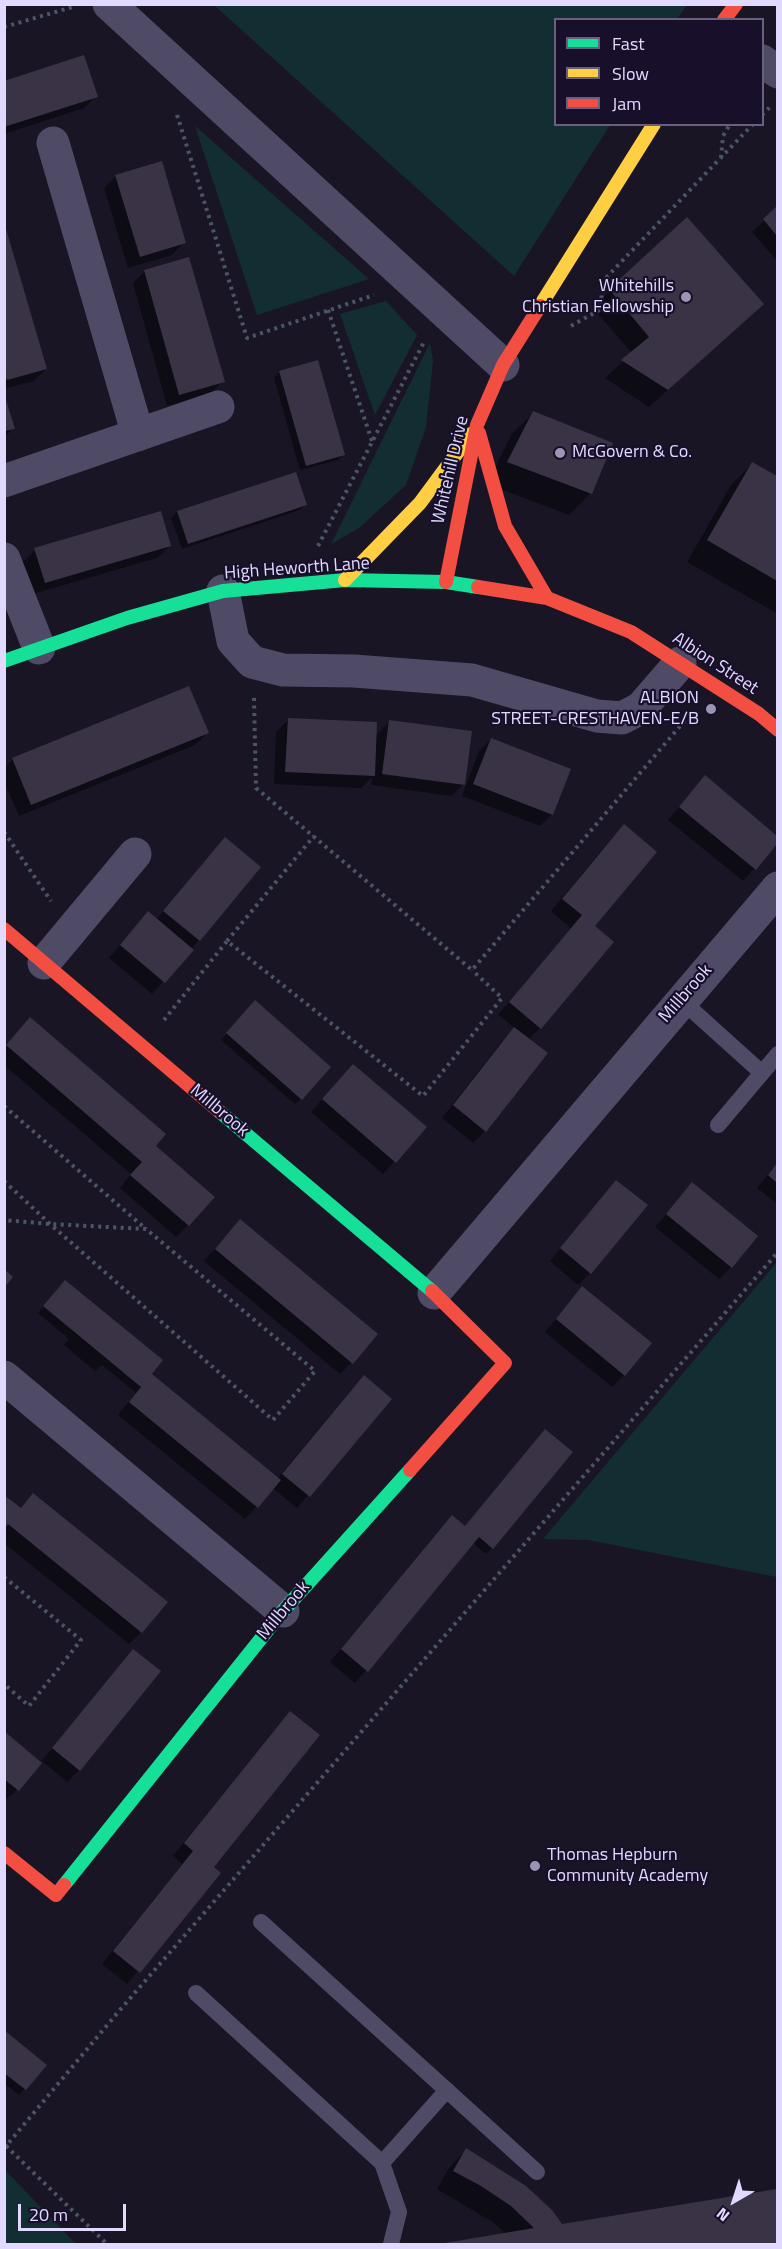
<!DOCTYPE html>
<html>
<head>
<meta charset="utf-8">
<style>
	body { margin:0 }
	#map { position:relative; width:782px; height:2249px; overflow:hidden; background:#1a1525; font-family:"Titillium Web",sans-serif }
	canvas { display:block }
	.frame { position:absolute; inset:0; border:6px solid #e2d9ff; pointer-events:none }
	.legend { position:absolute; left:554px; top:18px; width:210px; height:108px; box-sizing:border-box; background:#180f2b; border:2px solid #696080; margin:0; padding:8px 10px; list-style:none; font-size:18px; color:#e2d9ff }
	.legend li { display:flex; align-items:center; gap:12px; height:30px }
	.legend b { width:30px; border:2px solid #696080 }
	.north { position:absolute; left:704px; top:2171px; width:60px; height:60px; -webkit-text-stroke:4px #180f2b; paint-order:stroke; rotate:219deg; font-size:16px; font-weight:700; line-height:24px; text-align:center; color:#e2d9ff }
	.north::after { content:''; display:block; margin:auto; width:21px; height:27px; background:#e2d9ff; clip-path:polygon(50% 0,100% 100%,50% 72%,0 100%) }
	.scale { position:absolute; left:18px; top:2204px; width:108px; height:27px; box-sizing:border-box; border:3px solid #e2d9ff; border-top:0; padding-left:8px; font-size:18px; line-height:21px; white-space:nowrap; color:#e2d9ff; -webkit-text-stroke:4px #180f2b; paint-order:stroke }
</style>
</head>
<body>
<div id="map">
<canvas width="782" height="2249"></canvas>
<div class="frame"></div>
<ul class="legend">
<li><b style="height:8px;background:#16e098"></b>Fast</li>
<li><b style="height:8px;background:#ffcf43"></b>Slow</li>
<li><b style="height:8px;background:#f24e42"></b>Jam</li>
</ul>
<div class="north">N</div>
<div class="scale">20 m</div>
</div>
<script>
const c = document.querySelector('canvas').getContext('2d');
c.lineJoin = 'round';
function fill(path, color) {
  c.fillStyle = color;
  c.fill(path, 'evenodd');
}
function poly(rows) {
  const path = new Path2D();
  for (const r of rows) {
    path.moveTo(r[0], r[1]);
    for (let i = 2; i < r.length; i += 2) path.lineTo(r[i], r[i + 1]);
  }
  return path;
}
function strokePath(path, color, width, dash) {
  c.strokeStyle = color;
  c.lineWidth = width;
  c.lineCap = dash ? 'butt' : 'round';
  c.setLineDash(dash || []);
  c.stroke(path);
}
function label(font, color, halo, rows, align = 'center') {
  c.font = font + ' "Titillium Web",sans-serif';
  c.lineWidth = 4.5;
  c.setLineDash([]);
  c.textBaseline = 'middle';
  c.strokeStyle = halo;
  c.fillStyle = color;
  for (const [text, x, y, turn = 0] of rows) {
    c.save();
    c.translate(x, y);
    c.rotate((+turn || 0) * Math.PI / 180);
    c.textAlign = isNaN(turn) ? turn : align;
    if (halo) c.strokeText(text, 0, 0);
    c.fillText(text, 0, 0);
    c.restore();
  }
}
fill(poly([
	[214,5,687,5,677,19,556,20,556,124,610,125,514,276],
	[195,126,369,279,257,315],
	[386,301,417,335,375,415,340,314],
	[430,343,433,361,426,427,406,485,359,528,331,544],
	[777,1262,777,1577,588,1540,543,1539],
	[4,2170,5,2170,76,2244,5,2244]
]), '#132e33');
fill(poly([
	[4,82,96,96,84,108,4,134],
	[116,176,184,242,172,255,128,268,104,188],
	[778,208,778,262,752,232],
	[4,225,46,369,34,381,4,389],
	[145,271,223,381,211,393,167,406,133,283],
	[610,290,762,304,649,407,605,378,632,353,593,308],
	[279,372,344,454,338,460,300,470,274,378],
	[4,396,14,428,4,437],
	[533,413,611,443,590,494,569,515,487,484,512,434],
	[752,464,778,478,778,614,687,562,731,485],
	[306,504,300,510,182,549,171,518,177,512],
	[170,546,157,558,33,594,23,562,35,550],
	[188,688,207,733,195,745,19,816,4,782,4,768,12,760],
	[288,720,375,736,390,722,464,784,451,796,371,785,372,777,361,788,274,784,276,732],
	[491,739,552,814,540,826,462,796,479,751],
	[705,777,778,838,778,842,743,881,668,820],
	[612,838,593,926,540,1028,528,1040,485,1131,473,1143,442,1118,502,1041,515,1028,498,1015,571,928,551,911],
	[225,839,199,940,152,994,109,958,137,925,156,920],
	[249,1008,301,1099,295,1104,221,1040],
	[19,1031,154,1146,188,1225,176,1237,120,1188,131,1174,4,1065,4,1047],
	[341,1078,425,1127,383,1174,311,1112],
	[778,1162,778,1204,757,1188],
	[616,1182,590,1273,578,1285,550,1261],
	[692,1184,731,1267,719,1279,655,1227],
	[240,1221,352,1362,340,1374,204,1261],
	[59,1287,145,1380,277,1479,352,1389,390,1399,297,1508,273,1488,245,1519,118,1415,136,1393,102,1365,95,1371,64,1345,69,1339,38,1313],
	[582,1288,624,1375,612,1387,545,1332],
	[545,1431,492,1548,486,1554,473,1543,355,1683,330,1662,440,1529,452,1517,465,1527],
	[33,1495,141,1632,129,1644,4,1543,4,1497,20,1509],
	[133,1651,79,1770,67,1782,42,1761,17,1790,4,1801,4,1733,40,1763],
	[291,1713,191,1908,164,1887,182,1864,173,1856,279,1725],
	[162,1889,189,1910,127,1984,102,1964],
	[4,2032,45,2065,19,2095,4,2083],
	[466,2150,562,2225,776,2190,778,2244,441,2244,506,2234,494,2223,437,2189,449,2168]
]), '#0007');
fill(poly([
	[84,55,98,97,4,127,4,81],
	[162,161,186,243,140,257,115,175],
	[777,206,777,236,763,219],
	[687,217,764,304,668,390,621,360,649,337,609,289],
	[4,222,47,369,7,380,4,373],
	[189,257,225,382,179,395,144,270],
	[318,360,345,455,306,466,279,371],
	[4,393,15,429,4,431],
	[533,411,613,443,592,494,507,462],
	[752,462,777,476,777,581,707,540],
	[296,472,307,505,188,544,177,511],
	[161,511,171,546,45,583,34,548],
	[189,686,209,733,31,805,12,758],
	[288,718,377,722,375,776,285,772],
	[389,720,472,731,465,785,382,774],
	[491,738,571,769,553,815,473,784],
	[705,775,777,836,777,844,756,870,679,807],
	[624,824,657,852,595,926,614,942,541,1029,509,1002,582,915,562,899],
	[225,837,261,867,200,941,163,911],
	[148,911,194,950,165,983,120,945],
	[255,1000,331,1067,302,1100,226,1033],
	[30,1017,166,1134,156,1146,215,1197,189,1226,130,1175,142,1162,6,1045],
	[514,1027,548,1053,486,1132,453,1105],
	[353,1064,427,1127,396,1163,322,1099],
	[777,1163,777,1183,768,1175],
	[616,1180,648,1205,591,1274,560,1248],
	[692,1182,758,1236,732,1268,666,1214],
	[240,1219,378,1334,353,1364,215,1249],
	[4,1269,13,1277,4,1288],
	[65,1280,163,1360,152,1374,281,1480,258,1508,129,1402,141,1387,43,1306],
	[582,1286,652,1343,625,1376,556,1319],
	[364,1375,392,1399,310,1497,282,1474],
	[545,1429,573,1452,493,1549,479,1537,368,1672,341,1649,452,1515,465,1526],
	[33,1493,168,1602,142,1633,8,1524,4,1529,4,1495,21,1508],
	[133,1649,161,1671,80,1771,52,1748],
	[290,1711,320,1735,214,1867,221,1873,140,1973,113,1951,193,1851,184,1843],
	[4,1731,42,1763,19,1791,4,1779],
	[4,2030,47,2065,26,2090,4,2073],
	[466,2148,526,2186,552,2210,562,2224,777,2189,777,2244,439,2244,534,2228,511,2206,481,2186,453,2171]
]), '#3a3346');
strokePath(poly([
	[4,27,76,6],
	[177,115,247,338,374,295],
	[762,115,770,107],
	[721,158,723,136,730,124],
	[328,310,372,441],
	[571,326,601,309,602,282,753,124],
	[318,546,425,340],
	[254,698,256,788,472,970,693,711],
	[4,832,51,901],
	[227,941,314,836],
	[164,1020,227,941,423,1096,502,998,472,970],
	[4,1106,146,1229],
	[4,1181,50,1224,273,1420,315,1371,146,1229,50,1224,4,1220],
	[4,1577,81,1640,29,1706,4,1684],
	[4,2144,6,2146,119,2011,778,1252],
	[6,2146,107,2244]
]), '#4a5567', 4, [3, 4.5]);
strokePath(poly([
	[681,1000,762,1073],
	[718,1125,778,1054],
	[261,1922,537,2172],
	[196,1993,382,2163],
	[391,2244,399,2212,382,2163,447,2090]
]), '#4f4a66', 16);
strokePath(poly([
	[109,4,503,365],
	[762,61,778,72],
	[53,143,138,435],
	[4,481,218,407],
	[4,559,39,648],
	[223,591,233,641,252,662,283,670,354,671,472,680,597,716,622,718,641,708,680,663],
	[44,963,135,854],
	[434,1293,778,888],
	[4,1377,283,1611]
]), '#4f4a66', 33);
strokePath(poly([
	[4,661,127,618,223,591,345,580,446,582,478,587],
	[220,1112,432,1291],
	[64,1885,283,1611,410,1470]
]), '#16e098', 14);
strokePath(poly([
	[540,306,654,124],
	[345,580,420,503,471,434]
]), '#ffcf43', 14);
strokePath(poly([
	[724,20,736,4],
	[479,433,505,526,547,598],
	[446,582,477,425,503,365,540,306],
	[478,587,547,598,631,632,759,714,778,730],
	[4,929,220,1112],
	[410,1470,505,1363,432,1291],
	[4,1853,56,1895,64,1885]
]), '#f24e42', 14);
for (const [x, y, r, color] of [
	[686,297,6,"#9c94b3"],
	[560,453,6,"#9c94b3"],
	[711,709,6,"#9c94b3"],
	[535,1866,6,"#9c94b3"]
]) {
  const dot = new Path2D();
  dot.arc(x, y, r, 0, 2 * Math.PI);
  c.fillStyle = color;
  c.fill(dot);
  strokePath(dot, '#180f2b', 2);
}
label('18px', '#e2d9ff', '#180f2b', [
	["Whitehills",674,287],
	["Christian Fellowship",674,308],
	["McGovern & Co.",572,453,"left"],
	["ALBION",699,699],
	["STREET-CRESTHAVEN-E/B",699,720],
	["Thomas Hepburn",547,1856,"left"],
	["Community Academy",547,1877,"left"]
], 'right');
label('18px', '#e2d9ff', '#180f2b', [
	["Whitehill Drive",451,470,-77],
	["High Heworth Lane",297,569,-4],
	["Albion Street",715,664,33],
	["Millbrook",686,994,-49],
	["Millbrook",219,1111,40],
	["Millbrook",284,1611,-50]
]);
</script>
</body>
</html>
